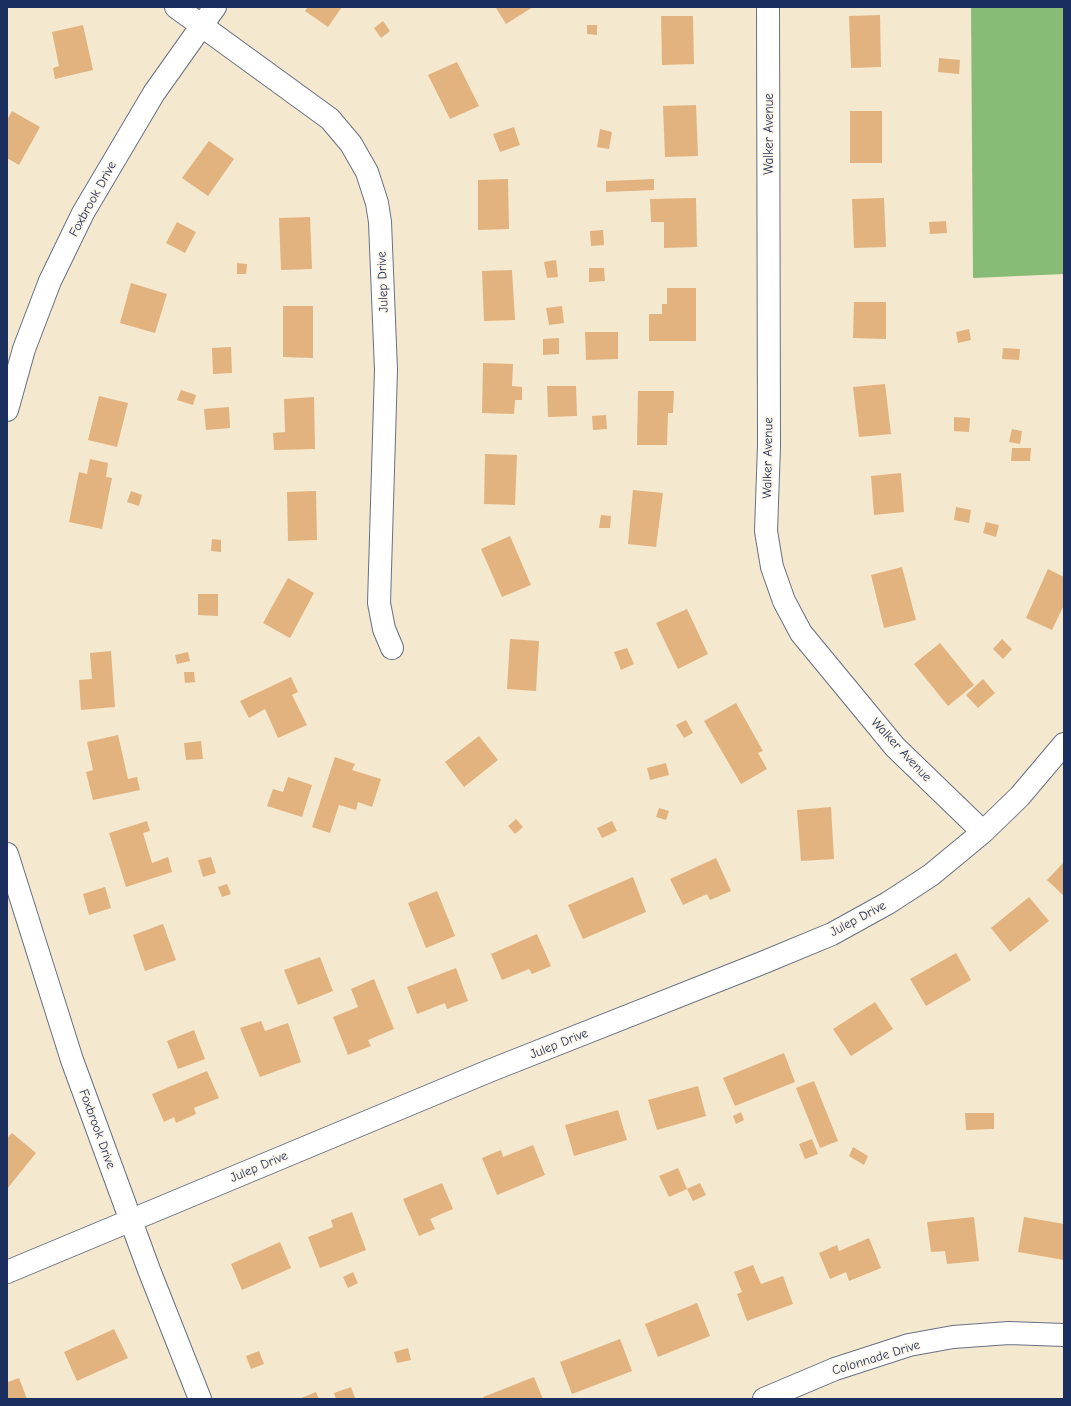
<!DOCTYPE html>
<html>
<head>
<meta charset="utf-8">
<style>
	body { margin:0 }
	#map { position:relative; width:1071px; height:1406px; overflow:hidden; background:#f4e8ce; font-family:"Comic Neue",sans-serif }
	canvas { display:block }
	.frame { position:absolute; inset:0; border:8px solid #1b2f5e; pointer-events:none }
</style>
</head>
<body>
<div id="map">
<canvas width="1071" height="1406"></canvas>
<div class="frame"></div>
</div>
<script>
const c = document.querySelector('canvas').getContext('2d');
c.lineJoin = 'round';
function fill(path, color) {
  c.fillStyle = color;
  c.fill(path, 'evenodd');
}
function poly(rows) {
  const path = new Path2D();
  for (const r of rows) {
    path.moveTo(r[0], r[1]);
    for (let i = 2; i < r.length; i += 2) path.lineTo(r[i], r[i + 1]);
  }
  return path;
}
function strokePath(path, color, width, dash) {
  c.strokeStyle = color;
  c.lineWidth = width;
  c.lineCap = dash ? 'butt' : 'round';
  c.setLineDash(dash || []);
  c.stroke(path);
}
function label(font, color, halo, rows, align = 'center') {
  c.font = font + ' "Comic Neue",sans-serif';
  c.lineWidth = 3;
  c.setLineDash([]);
  c.textBaseline = 'middle';
  c.strokeStyle = halo;
  c.fillStyle = color;
  for (const [text, x, y, turn = 0] of rows) {
    c.save();
    c.translate(x, y);
    c.rotate((+turn || 0) * Math.PI / 180);
    c.textAlign = isNaN(turn) ? turn : align;
    if (halo) c.strokeText(text, 0, 0);
    c.fillText(text, 0, 0);
    c.restore();
  }
}
fill(poly([
	[971,7,1064,7,1064,274,973,278]
]), '#88bb75');
fill(poly([
	[308,7,342,7,328,27,305,11],
	[499,7,533,7,506,24,496,8],
	[880,15,881,67,851,68,849,16],
	[661,16,693,16,694,64,662,65],
	[383,21,390,31,381,38,374,28],
	[83,25,93,70,55,79,53,68,59,66,52,32],
	[587,25,597,25,597,35,587,34],
	[939,58,960,60,959,74,938,72],
	[457,62,479,106,450,119,428,75],
	[696,105,698,156,665,157,663,106],
	[12,111,40,127,19,165,7,158,7,120],
	[850,111,882,111,882,163,850,163],
	[514,127,520,145,500,152,493,134],
	[600,129,612,132,609,149,597,147],
	[209,141,234,159,208,196,182,178],
	[508,179,509,229,478,230,478,180],
	[654,179,654,190,606,192,606,181],
	[696,198,697,247,664,248,664,222,651,222,650,199],
	[884,198,886,247,854,248,852,199],
	[310,217,312,269,281,270,279,218],
	[946,221,947,233,930,234,929,222],
	[177,222,196,232,185,253,166,243],
	[603,230,604,245,591,246,590,231],
	[556,260,558,277,547,278,544,262],
	[237,263,247,264,246,274,237,274],
	[589,268,604,268,605,281,589,282],
	[512,270,515,320,484,321,482,271],
	[131,283,167,294,155,333,120,323],
	[667,288,696,288,696,341,649,341,649,314,662,314,662,304,667,304],
	[854,302,886,302,886,339,853,338],
	[283,306,313,306,313,358,283,357],
	[562,306,564,323,549,325,546,308],
	[969,329,971,340,958,343,956,332],
	[585,332,618,332,618,359,586,360],
	[559,338,559,354,543,355,543,339],
	[231,347,232,373,213,374,212,348],
	[1003,348,1020,349,1019,360,1002,359],
	[483,363,513,364,512,386,522,387,522,400,515,400,514,414,482,413],
	[885,384,891,434,859,437,853,387],
	[547,386,576,386,577,416,548,417],
	[181,390,196,395,193,405,177,400],
	[638,391,674,391,673,413,668,413,667,445,637,445],
	[99,396,128,403,117,447,88,440],
	[314,397,315,449,274,450,273,433,285,432,284,399],
	[229,407,230,428,206,430,204,409],
	[606,415,607,429,593,430,592,416],
	[954,417,970,418,969,432,954,431],
	[1012,429,1022,431,1020,444,1009,442],
	[1012,448,1031,448,1030,461,1011,461],
	[485,454,517,455,515,505,484,504],
	[90,459,108,463,106,477,112,478,102,529,69,522,79,472,87,474],
	[901,473,904,512,874,515,871,476],
	[633,490,663,493,656,547,628,544],
	[131,491,142,495,139,506,127,502],
	[316,491,317,540,288,541,287,492],
	[956,507,971,510,969,523,954,520],
	[601,515,611,516,610,528,599,528],
	[986,522,999,525,996,537,983,533],
	[510,536,531,585,502,597,481,549],
	[212,539,221,540,221,552,211,551],
	[902,567,916,620,884,628,871,575],
	[1048,569,1064,577,1064,605,1052,630,1026,618],
	[288,578,314,593,290,638,263,623],
	[198,594,218,594,218,616,198,615],
	[687,609,708,654,678,669,656,623],
	[510,639,539,641,536,691,507,689],
	[1002,639,1012,649,1003,659,993,649],
	[940,643,974,685,948,706,914,664],
	[627,648,634,664,621,670,614,652],
	[111,651,115,707,81,710,79,680,92,679,90,653],
	[188,652,190,661,177,664,175,655],
	[184,672,194,672,195,682,185,683],
	[291,677,298,692,292,695,307,725,278,738,265,709,249,718,240,701],
	[983,679,995,693,978,708,966,695],
	[736,703,763,751,758,753,767,769,741,784,704,721],
	[686,720,693,733,684,738,676,725],
	[118,735,128,779,137,777,140,790,93,800,86,772,93,770,87,742],
	[479,736,498,760,464,787,445,762],
	[201,741,203,759,186,760,184,743],
	[335,757,355,764,352,770,381,779,372,807,358,802,356,810,339,805,330,833,312,827],
	[666,763,669,775,650,780,647,768],
	[288,777,312,785,302,817,267,806,273,789,283,792],
	[831,807,834,859,801,861,797,810],
	[659,808,669,811,666,820,656,817],
	[516,819,523,827,515,834,508,826],
	[147,821,150,831,143,833,152,863,168,857,172,872,126,887,109,833],
	[612,821,617,831,602,838,597,828],
	[211,857,216,873,203,877,198,860],
	[716,858,731,891,710,900,707,894,683,905,670,879],
	[1064,862,1064,896,1047,880],
	[633,877,646,912,583,939,568,905],
	[227,884,231,894,222,897,218,887],
	[105,887,111,908,89,915,83,894],
	[437,891,455,936,426,948,408,903],
	[1029,897,1049,921,1010,952,991,928],
	[163,924,176,960,145,971,133,935],
	[537,934,551,966,532,974,529,969,502,980,491,954],
	[956,953,971,980,926,1006,910,979],
	[320,957,333,991,298,1005,284,970],
	[456,968,468,1001,447,1009,445,1003,417,1014,407,987],
	[374,979,394,1029,368,1040,371,1046,348,1055,333,1017,358,1007,351,989],
	[875,1002,893,1029,851,1056,833,1029],
	[261,1021,265,1031,288,1023,301,1062,260,1077,240,1028],
	[194,1030,205,1059,178,1069,167,1041],
	[784,1053,795,1082,735,1106,723,1078],
	[207,1071,219,1098,194,1108,196,1114,176,1123,174,1117,164,1122,152,1094],
	[814,1081,838,1141,820,1148,796,1088],
	[698,1086,706,1116,657,1130,648,1100],
	[618,1110,627,1140,574,1156,565,1125],
	[741,1112,744,1120,736,1124,733,1116],
	[965,1113,994,1113,994,1129,966,1130],
	[12,1133,36,1153,7,1189,7,1138],
	[812,1139,818,1154,805,1159,799,1144],
	[533,1145,545,1175,497,1195,482,1158,501,1150,503,1157],
	[853,1147,868,1156,864,1165,849,1156],
	[678,1168,687,1189,669,1197,659,1176],
	[442,1183,453,1209,430,1219,435,1229,419,1236,403,1199],
	[700,1183,706,1195,693,1201,687,1189],
	[352,1212,366,1250,320,1268,308,1237,333,1227,331,1220],
	[974,1217,979,1261,947,1264,945,1251,931,1252,927,1222],
	[1024,1217,1064,1224,1064,1260,1018,1252],
	[869,1238,881,1268,849,1281,846,1272,830,1279,819,1253,837,1245,839,1251],
	[280,1242,291,1268,242,1290,231,1264],
	[753,1265,761,1284,783,1276,793,1304,747,1321,737,1294,742,1292,734,1272],
	[353,1272,358,1283,348,1288,343,1277],
	[697,1303,710,1336,658,1357,645,1324],
	[114,1329,128,1358,77,1381,64,1352],
	[620,1339,632,1371,572,1394,560,1362],
	[408,1348,411,1360,397,1363,394,1352],
	[259,1351,264,1364,251,1369,246,1356],
	[534,1377,543,1399,484,1399,483,1397],
	[19,1378,27,1399,7,1399,7,1379,8,1382],
	[351,1387,355,1398,352,1399,336,1399,334,1393],
	[316,1392,319,1399,299,1399]
]), '#e2b37f');
const street = poly([
	[176,7,330,119,351,144,367,172,377,203,380,222,386,370,379,603,384,629,392,648],
	[768,7,769,446,766,531,772,567,784,601,801,633,895,747,983,832],
	[7,410,24,349,50,281,83,213,154,93,215,7],
	[7,854,72,1060,149,1270,200,1399],
	[7,1272,489,1071,762,963,832,934,888,903,931,875,983,832,1020,796,1064,744],
	[764,1399,835,1369,909,1345,953,1337,1009,1333,1064,1335]
]);
strokePath(street, '#677085', 24);
strokePath(street, '#fff', 22);
label('13px', '#1b2f5e', '#fcf5e5', [
	["Walker Avenue",769,134,-90],
	["Foxbrook Drive",93,199,-61],
	["Julep Drive",383,282,-92],
	["Walker Avenue",768,458,-89],
	["Walker Avenue",901,750,47],
	["Julep Drive",858,919,-28],
	["Julep Drive",559,1044,-22],
	["Foxbrook Drive",97,1129,70],
	["Julep Drive",259,1167,-23],
	["Colonnade Drive",876,1358,-17]
]);
</script>
</body>
</html>
